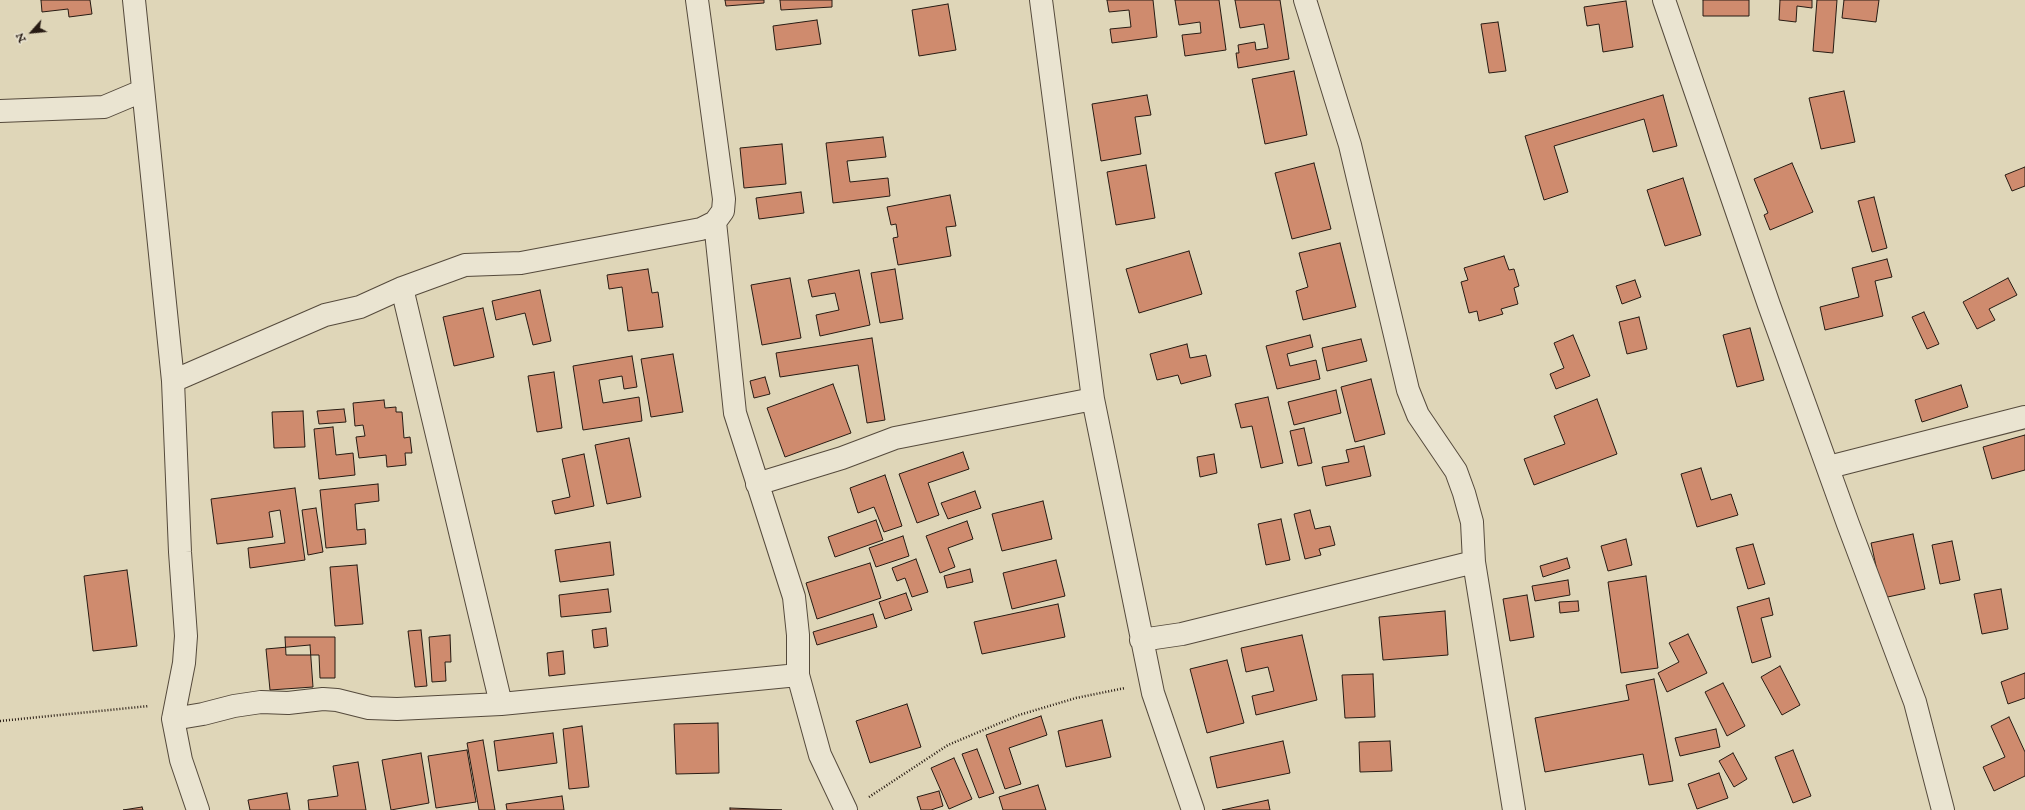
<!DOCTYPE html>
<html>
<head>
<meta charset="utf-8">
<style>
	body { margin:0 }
	#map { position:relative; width:2025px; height:810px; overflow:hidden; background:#dfd6b8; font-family:"IM FELL English",serif }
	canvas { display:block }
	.north { position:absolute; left:12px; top:12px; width:40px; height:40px; -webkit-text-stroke:3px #eae4d1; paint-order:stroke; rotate:243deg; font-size:11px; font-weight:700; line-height:16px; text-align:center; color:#271b13 }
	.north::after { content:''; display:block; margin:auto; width:14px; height:18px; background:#271b13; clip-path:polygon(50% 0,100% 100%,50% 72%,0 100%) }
</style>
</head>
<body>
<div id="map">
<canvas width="2025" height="810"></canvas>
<div class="north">N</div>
</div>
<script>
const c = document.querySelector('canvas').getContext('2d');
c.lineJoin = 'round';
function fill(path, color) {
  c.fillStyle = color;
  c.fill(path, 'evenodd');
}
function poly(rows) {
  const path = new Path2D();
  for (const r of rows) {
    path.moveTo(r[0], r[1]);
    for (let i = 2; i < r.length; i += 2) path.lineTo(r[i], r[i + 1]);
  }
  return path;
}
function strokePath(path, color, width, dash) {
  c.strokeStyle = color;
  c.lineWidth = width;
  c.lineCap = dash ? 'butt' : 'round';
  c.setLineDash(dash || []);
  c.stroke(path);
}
const building = poly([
	[41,0,90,0,92,14,69,17,68,9,42,12,41,0],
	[725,0,764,0,764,3,726,6,725,0],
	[780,0,832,0,832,7,781,10,780,0],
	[1107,0,1153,0,1157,37,1112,43,1110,29,1131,27,1129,10,1109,12,1107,0],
	[1175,0,1219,0,1226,50,1185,56,1182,35,1201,33,1200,22,1179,25,1175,0],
	[1235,0,1280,0,1289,59,1238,68,1236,53,1239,53,1238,45,1255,42,1256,50,1268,48,1264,24,1240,28,1235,0],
	[1703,0,1749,0,1749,16,1703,16,1703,0],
	[1780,0,1812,0,1812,8,1797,6,1796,22,1779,20,1780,0],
	[1817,0,1837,0,1833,53,1813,51,1817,0],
	[1844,0,1879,0,1876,22,1842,18,1844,0],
	[1626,1,1633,47,1603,52,1599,24,1587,26,1584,7,1626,1],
	[948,4,956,50,919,56,912,10,948,4],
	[817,20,821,44,776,50,773,26,817,20],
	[1498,22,1506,71,1489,73,1481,24,1498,22],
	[1294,71,1307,135,1265,144,1252,79,1294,71],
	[1844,91,1855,142,1821,149,1809,98,1844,91],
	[1147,95,1151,115,1135,117,1141,154,1101,161,1092,104,1147,95],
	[1663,95,1677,146,1653,152,1644,119,1554,146,1568,192,1544,200,1525,136,1663,95],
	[883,137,886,157,847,161,850,182,888,178,890,196,833,203,826,143,883,137],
	[782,144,786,184,744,188,740,148,782,144],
	[1314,163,1331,229,1292,239,1275,173,1314,163],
	[1792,163,1813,212,1770,230,1764,215,1768,213,1754,179,1792,163],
	[1146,165,1155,218,1116,225,1107,172,1146,165],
	[2025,167,2025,186,2012,191,2005,175,2025,167],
	[1683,178,1701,235,1665,246,1647,190,1683,178],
	[801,192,804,213,759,219,756,198,801,192],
	[950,195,956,226,946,227,951,256,898,265,893,238,898,237,896,224,891,225,887,207,950,195],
	[1874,197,1887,248,1872,252,1858,201,1874,197],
	[1340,243,1356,307,1303,320,1296,291,1308,287,1299,253,1340,243],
	[1189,251,1202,294,1139,313,1126,269,1189,251],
	[1504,256,1509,270,1514,269,1519,286,1514,288,1518,304,1501,309,1503,314,1479,321,1477,311,1469,313,1461,282,1468,280,1464,268,1504,256],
	[1887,259,1892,277,1875,281,1883,316,1825,330,1820,307,1859,297,1852,268,1887,259],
	[648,269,652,293,658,292,663,327,628,331,622,287,609,289,607,275,648,269],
	[895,269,903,319,880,323,871,273,895,269],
	[859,270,870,325,820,336,816,315,839,310,835,293,812,297,808,280,859,270],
	[790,278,801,338,762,345,751,285,790,278],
	[2008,278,2017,295,1989,309,1995,320,1977,329,1963,302,2008,278],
	[1635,280,1641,297,1622,304,1616,286,1635,280],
	[540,290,551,341,533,345,525,313,496,320,492,301,540,290],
	[483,308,494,357,454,366,443,317,483,308],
	[1924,312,1939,344,1927,349,1912,317,1924,312],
	[1639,317,1647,349,1627,354,1619,322,1639,317],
	[1750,328,1764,380,1737,387,1723,335,1750,328],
	[1310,335,1313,347,1287,354,1290,366,1316,360,1320,379,1277,389,1266,346,1310,335],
	[1573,335,1590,376,1556,389,1550,374,1564,368,1554,343,1573,335],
	[872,338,885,420,867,423,858,365,780,377,776,353,872,338],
	[1361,339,1367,361,1327,371,1322,348,1361,339],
	[1187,344,1190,358,1206,355,1211,376,1181,384,1178,375,1157,380,1150,354,1187,344],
	[673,354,683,412,651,417,641,359,673,354],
	[632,356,637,387,624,389,622,376,599,380,603,403,639,397,642,421,583,430,573,366,632,356],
	[554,372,562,428,537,432,528,376,554,372],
	[765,377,770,394,754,398,750,381,765,377],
	[1371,379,1385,434,1355,442,1341,387,1371,379],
	[833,384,851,433,785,457,767,408,833,384],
	[1961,385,1968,407,1922,422,1915,400,1961,385],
	[1336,390,1341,413,1294,425,1288,402,1336,390],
	[1268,397,1283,463,1261,468,1252,426,1241,428,1235,404,1268,397],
	[1597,399,1617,454,1534,485,1524,459,1565,444,1554,416,1597,399],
	[384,400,385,408,396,407,396,412,402,412,404,438,410,437,412,453,405,453,406,465,387,467,386,455,359,458,356,437,365,436,363,425,355,426,353,403,384,400],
	[344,409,346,422,319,424,317,411,344,409],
	[303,411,305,447,274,448,272,412,303,411],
	[333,427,336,455,353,453,355,475,319,479,314,429,333,427],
	[1304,428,1312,463,1298,466,1290,431,1304,428],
	[2025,435,2025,470,1992,479,1983,447,2025,435],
	[629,438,641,497,607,504,595,445,629,438],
	[1364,446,1371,476,1326,486,1322,467,1349,462,1346,450,1364,446],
	[963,452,969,469,928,483,939,515,917,523,899,474,963,452],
	[584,454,594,506,555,514,552,501,570,497,562,459,584,454],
	[1214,454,1217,473,1200,477,1197,457,1214,454],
	[1701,468,1711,500,1731,494,1738,515,1697,527,1681,474,1701,468],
	[885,475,902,526,884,532,874,507,858,513,850,488,885,475],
	[378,484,379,501,355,504,357,530,365,529,366,544,326,548,320,490,378,484],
	[295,488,305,560,250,568,248,548,285,543,280,510,269,512,273,537,217,544,211,499,295,488],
	[975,491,981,508,948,519,941,503,975,491],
	[1043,501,1052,539,1002,551,992,514,1043,501],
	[316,508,323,552,308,555,302,510,316,508],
	[1310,510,1315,529,1330,526,1335,545,1319,549,1321,555,1305,559,1294,514,1310,510],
	[1281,519,1290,560,1266,565,1258,524,1281,519],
	[876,520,883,540,835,557,828,537,876,520],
	[967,521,973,539,948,548,955,567,940,573,926,536,967,521],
	[1913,534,1925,589,1883,598,1871,543,1913,534],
	[903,536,909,556,876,567,869,548,903,536],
	[1626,539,1632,565,1608,571,1601,546,1626,539],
	[1952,541,1960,580,1940,584,1932,545,1952,541],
	[610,542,614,575,560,582,555,550,610,542],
	[1753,544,1765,584,1748,589,1736,548,1753,544],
	[1567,558,1570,568,1543,577,1540,566,1567,558],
	[916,559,928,592,912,597,905,578,897,581,892,568,916,559],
	[1056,560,1065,596,1012,609,1003,573,1056,560],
	[870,563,881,598,817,619,806,583,870,563],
	[357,565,363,624,335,626,330,567,357,565],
	[970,569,973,582,947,588,944,576,970,569],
	[127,570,137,646,93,651,84,576,127,570],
	[1646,576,1658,668,1621,673,1608,582,1646,576],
	[1568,580,1570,595,1535,601,1532,586,1568,580],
	[608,589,611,612,561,617,559,595,608,589],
	[2001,589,2008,629,1982,634,1974,594,2001,589],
	[906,593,912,610,885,619,879,602,906,593],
	[1527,595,1534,637,1510,641,1503,599,1527,595],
	[1769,598,1773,615,1761,618,1771,657,1752,663,1737,607,1769,598],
	[1578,601,1579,611,1560,613,1559,602,1578,601],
	[1058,604,1065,637,982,654,974,622,1058,604],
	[1445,611,1448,655,1383,660,1379,617,1445,611],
	[873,614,877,627,817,645,813,632,873,614],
	[606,628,608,646,594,648,592,630,606,628],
	[421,630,427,686,415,687,408,631,421,630],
	[1688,634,1707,673,1667,692,1658,673,1679,662,1669,643,1688,634],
	[450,635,451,662,445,662,446,681,432,682,429,637,450,635],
	[1302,635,1317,700,1256,715,1252,696,1274,691,1268,667,1246,672,1241,648,1302,635],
	[285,637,335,637,335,678,320,678,319,655,286,655,285,637],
	[310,645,313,687,270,690,266,649,310,645],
	[563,651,565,674,549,676,547,653,563,651],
	[1227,660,1244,723,1207,733,1190,669,1227,660],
	[1780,666,1800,705,1782,715,1761,677,1780,666],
	[2025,673,2025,698,2008,704,2001,682,2025,673],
	[1373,674,1375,717,1345,718,1342,675,1373,674],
	[1654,679,1673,781,1649,785,1643,754,1545,772,1535,718,1629,700,1626,685,1654,679],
	[1723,683,1745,726,1727,736,1705,692,1723,683],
	[907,704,921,747,870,763,856,721,907,704],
	[1041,716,1047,735,1009,748,1021,784,1005,789,986,735,1041,716],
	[2009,717,2025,752,2025,776,1994,791,1983,767,2005,757,1991,726,2009,717],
	[1102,720,1111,757,1066,767,1058,731,1102,720],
	[718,723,719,773,676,774,674,724,718,723],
	[582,726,589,787,569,789,563,729,582,726],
	[1716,729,1720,747,1680,756,1675,738,1716,729],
	[553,733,557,763,498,771,494,741,553,733],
	[483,740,495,810,479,810,467,743,483,740],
	[1283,741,1290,773,1217,788,1210,757,1283,741],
	[1390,741,1392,771,1360,772,1359,742,1390,741],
	[977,749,994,793,979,798,962,754,977,749],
	[467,750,476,802,436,808,428,756,467,750],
	[1793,750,1811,796,1793,803,1775,757,1793,750],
	[421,753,429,803,391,810,382,760,421,753],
	[1733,753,1747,779,1734,787,1719,761,1733,753],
	[954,758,972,799,949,809,931,768,954,758],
	[358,762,366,810,309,810,308,800,338,796,333,766,358,762],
	[1719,773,1728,798,1697,809,1688,784,1719,773],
	[1038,785,1046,810,1003,810,999,797,1038,785],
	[939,791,943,806,931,810,921,810,917,797,939,791],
	[287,793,290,810,250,810,248,800,287,793],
	[562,796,564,810,507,810,506,804,562,796],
	[1268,800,1270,810,1222,810,1268,800],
	[142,807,143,810,123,810,142,807],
	[730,808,782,810,730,810,730,808]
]);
fill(building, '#cf8b6e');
strokePath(building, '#271b13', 1);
const minor = poly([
	[134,0,173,381,180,552,186,636,184,663,173,719,181,760,198,810],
	[1041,0,1093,399,1153,693,1193,810],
	[1305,0,1350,145,1408,390,1418,415,1456,471,1464,493,1472,522,1474,562,1514,810],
	[1664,0,1769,305,1848,524,1915,702,1943,810],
	[0,111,104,107,142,91],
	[715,222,735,413,794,597,798,635,798,675,820,755,846,810],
	[402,288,501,704],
	[173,381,325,315,360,307,402,288,465,265,521,263,701,229,715,222,723,211,724,199,697,0],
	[1829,467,2025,417],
	[757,484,842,458,895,438,1093,399],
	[1141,640,1182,634,1474,562],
	[173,719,203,714,234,706,261,702,288,703,323,699,337,700,369,708,397,709,501,704,798,675]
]);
strokePath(minor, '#554a3c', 24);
strokePath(poly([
	[0,721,149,706],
	[869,797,948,745,1019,715,1076,698,1125,688]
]), '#271b13', 2.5, [1, 2]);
strokePath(minor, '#eae4d1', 22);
</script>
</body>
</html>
